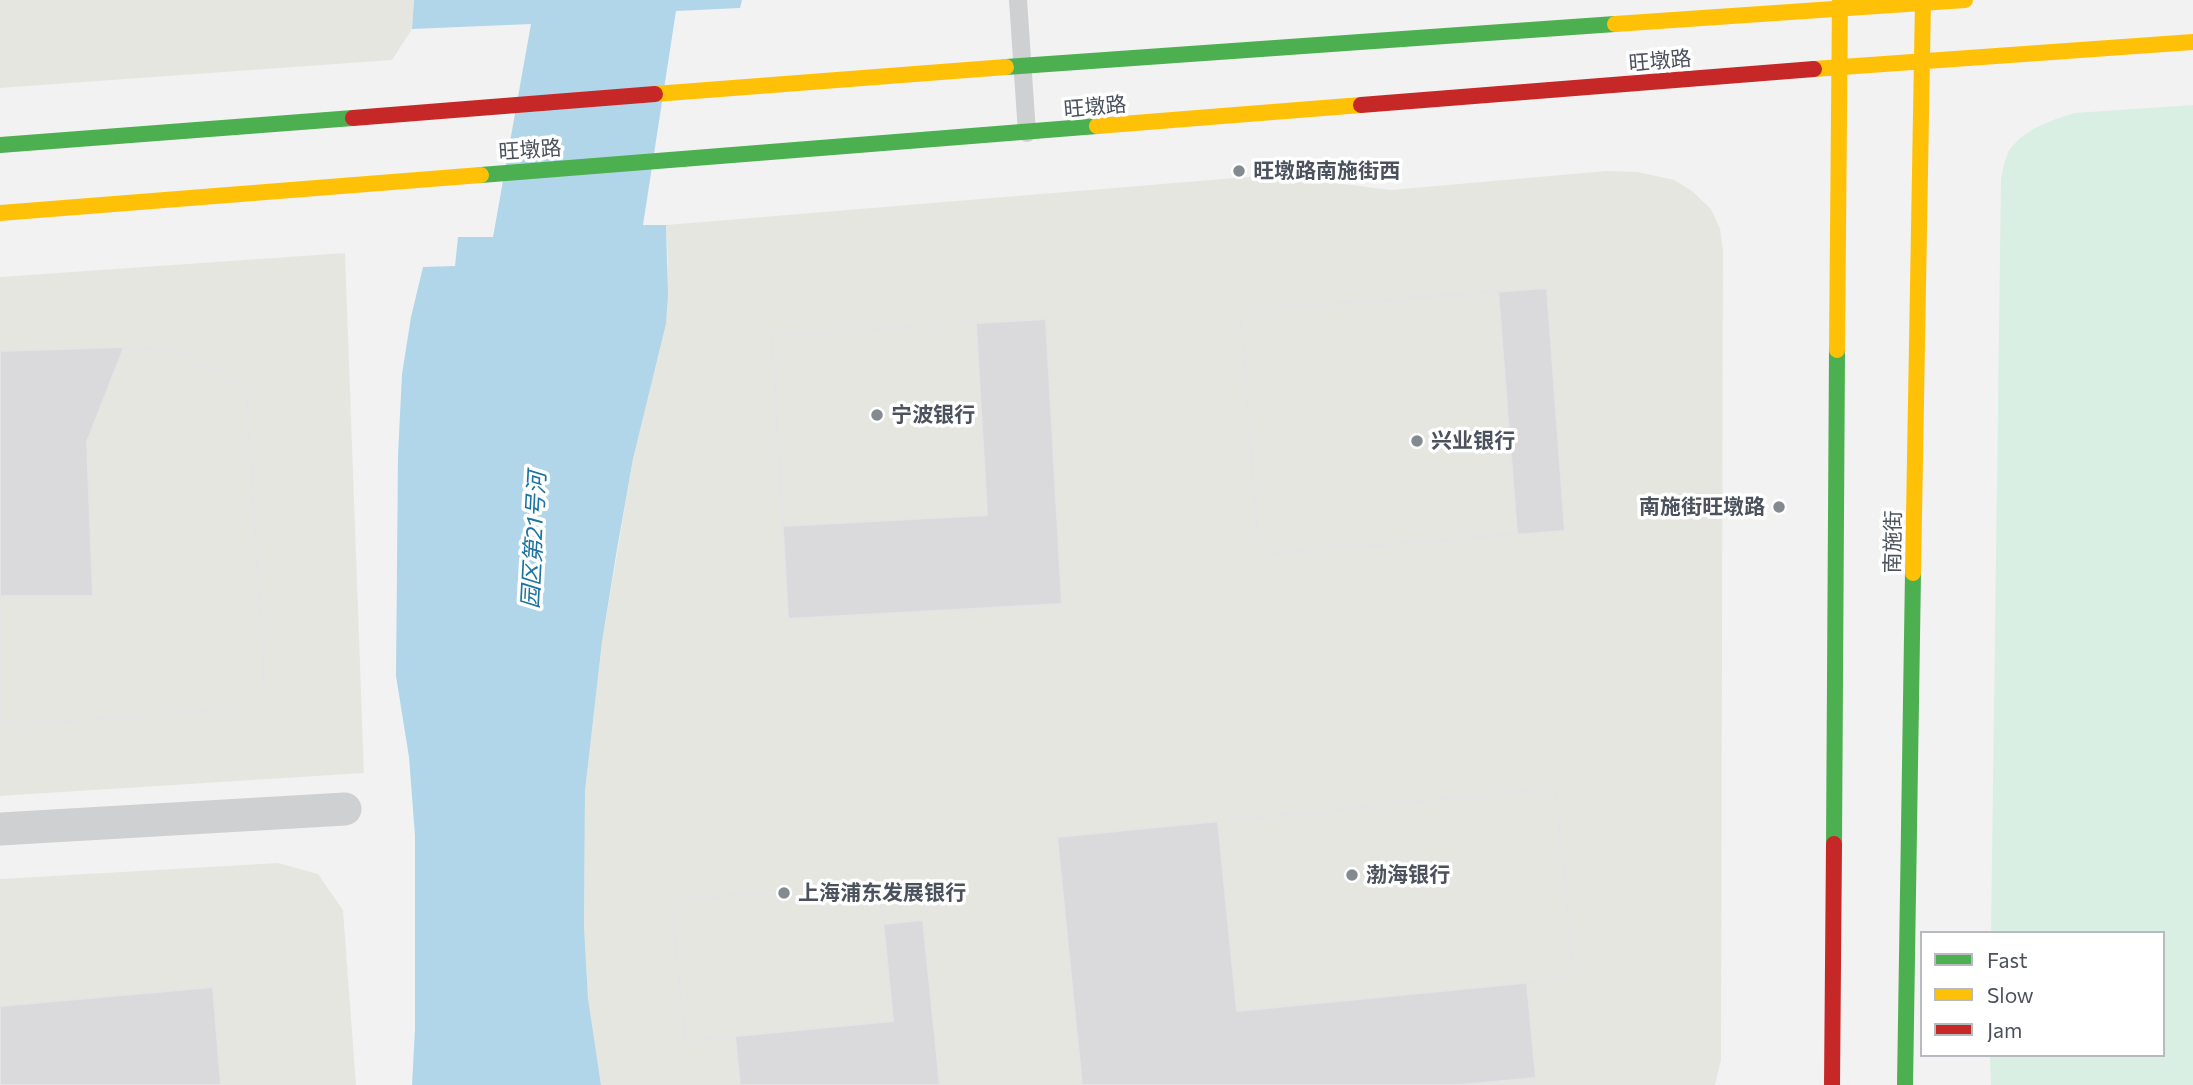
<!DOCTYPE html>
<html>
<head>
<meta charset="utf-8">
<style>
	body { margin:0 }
	#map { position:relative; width:2193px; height:1085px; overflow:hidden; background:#f2f2f2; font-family:Commissioner,sans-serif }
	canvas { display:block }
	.legend { position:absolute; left:1920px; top:931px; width:245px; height:126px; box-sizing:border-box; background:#fff; border:2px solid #b7babe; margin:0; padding:9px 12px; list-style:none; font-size:21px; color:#4b525d }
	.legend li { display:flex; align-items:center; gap:14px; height:35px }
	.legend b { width:35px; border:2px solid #b7babe }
</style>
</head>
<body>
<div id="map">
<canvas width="2193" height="1085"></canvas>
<ul class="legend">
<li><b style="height:9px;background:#4caf50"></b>Fast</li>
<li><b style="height:9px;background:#ffc107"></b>Slow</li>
<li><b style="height:9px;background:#c62828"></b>Jam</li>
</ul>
</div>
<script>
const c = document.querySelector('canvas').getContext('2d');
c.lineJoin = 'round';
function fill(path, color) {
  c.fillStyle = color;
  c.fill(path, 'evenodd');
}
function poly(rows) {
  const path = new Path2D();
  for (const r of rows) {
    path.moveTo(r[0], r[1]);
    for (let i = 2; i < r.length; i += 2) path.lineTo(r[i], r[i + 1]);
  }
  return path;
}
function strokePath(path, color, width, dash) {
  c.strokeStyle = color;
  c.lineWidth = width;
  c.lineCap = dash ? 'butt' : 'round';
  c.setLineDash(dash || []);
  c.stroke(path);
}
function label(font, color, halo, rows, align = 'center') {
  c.font = font + ' Commissioner,"Noto Sans SC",sans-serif';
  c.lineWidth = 7;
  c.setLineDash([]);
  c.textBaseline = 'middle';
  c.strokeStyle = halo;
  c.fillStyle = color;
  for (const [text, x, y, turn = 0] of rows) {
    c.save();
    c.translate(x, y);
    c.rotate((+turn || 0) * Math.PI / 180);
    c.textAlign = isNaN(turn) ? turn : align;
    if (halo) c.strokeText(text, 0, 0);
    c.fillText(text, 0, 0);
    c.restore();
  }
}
fill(poly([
	[0,0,414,0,412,29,392,60,0,88],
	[1606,171,1638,172,1674,180,1692,191,1711,209,1720,229,1723,250,1721,1060,1715,1085,601,1085,588,998,584,926,585,791,602,642,633,459,666,324,668,260,666,225,1271,175,1391,190],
	[345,253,364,773,0,796,0,277],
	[278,863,318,874,343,910,356,1085,0,1085,0,879]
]), '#e6e6e1');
fill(poly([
	[2193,105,2193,1085,1991,1085,1990,1055,2163,1055,2163,933,1991,933,2001,179,2004,164,2009,150,2020,138,2035,128,2056,119,2075,113]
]), '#d9efe4');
fill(poly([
	[414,0,742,0,740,8,676,11,643,225,666,225,668,294,666,324,633,459,616,555,602,642,585,791,584,926,588,998,601,1085,412,1085,415,1029,415,836,409,757,396,676,398,455,402,374,411,317,423,267,455,266,458,237,493,237,531,24,412,29]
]), '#b2d6e9');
const building = poly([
	[1547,288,1565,531,1259,554,1240,311,1547,288],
	[1498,291,1517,534,1259,554,1240,311,1498,291],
	[1046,319,1062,604,788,619,772,335,1046,319],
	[976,323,987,515,783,526,772,335,976,323],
	[124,347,171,349,246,387,263,662,263,684,251,703,232,709,0,726,0,596,93,596,87,442,124,347],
	[124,347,171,349,246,387,263,662,263,684,251,703,232,709,0,726,0,351,124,347],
	[1555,788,1574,978,1237,1011,1218,821,1555,788],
	[1555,788,1574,978,1527,983,1536,1078,1460,1085,1082,1085,1057,837,1555,788],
	[879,881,883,924,923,920,940,1085,740,1085,735,1037,685,1041,672,901,879,881],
	[879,881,893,1021,685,1041,672,901,879,881],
	[213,987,221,1085,0,1085,0,1006,213,987]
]);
fill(building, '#dadadc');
strokePath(building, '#e4e4e5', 2);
strokePath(poly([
	[1018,0,1027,133]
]), '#ced0d2', 18);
strokePath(poly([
	[0,829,345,809]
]), '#ced0d2', 33);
strokePath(poly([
	[1006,67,1615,24],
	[0,145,353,118],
	[481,175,1097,126],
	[1834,844,1837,350],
	[1905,1085,1913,573]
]), '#4caf50', 16);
strokePath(poly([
	[1615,24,1965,0],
	[1814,69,2193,42],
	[655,94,1006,67],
	[1097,126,1361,105],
	[0,213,481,175],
	[1837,350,1840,0],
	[1913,573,1923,0]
]), '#ffc107', 16);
strokePath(poly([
	[1361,105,1814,69],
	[353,118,655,94],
	[1832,1085,1834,844]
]), '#c62828', 16);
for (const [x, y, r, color] of [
	[1239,171,7,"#858a91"],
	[877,415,7,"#858a91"],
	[1417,441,7,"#858a91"],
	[1779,507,7,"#858a91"],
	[1352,875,7,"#858a91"],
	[784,893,7,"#858a91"]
]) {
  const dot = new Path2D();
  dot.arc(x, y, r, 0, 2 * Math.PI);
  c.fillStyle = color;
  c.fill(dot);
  strokePath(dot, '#fff', 2.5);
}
label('21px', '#4b525d', '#fff', [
	["旺墩路",1660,61,-5],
	["旺墩路",1095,107,-5],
	["旺墩路",530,150,-4],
	["南施街",1893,542,-89]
]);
label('bold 21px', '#4b525d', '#fff', [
	["旺墩路南施街西",1253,171],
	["宁波银行",891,415],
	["兴业银行",1431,441],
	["南施街旺墩路",1765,507,"right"],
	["渤海银行",1366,875],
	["上海浦东发展银行",798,893]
], 'left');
label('italic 23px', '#1a73a1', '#fff', [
	["园区第21号河",534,540,-87]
]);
</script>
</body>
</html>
